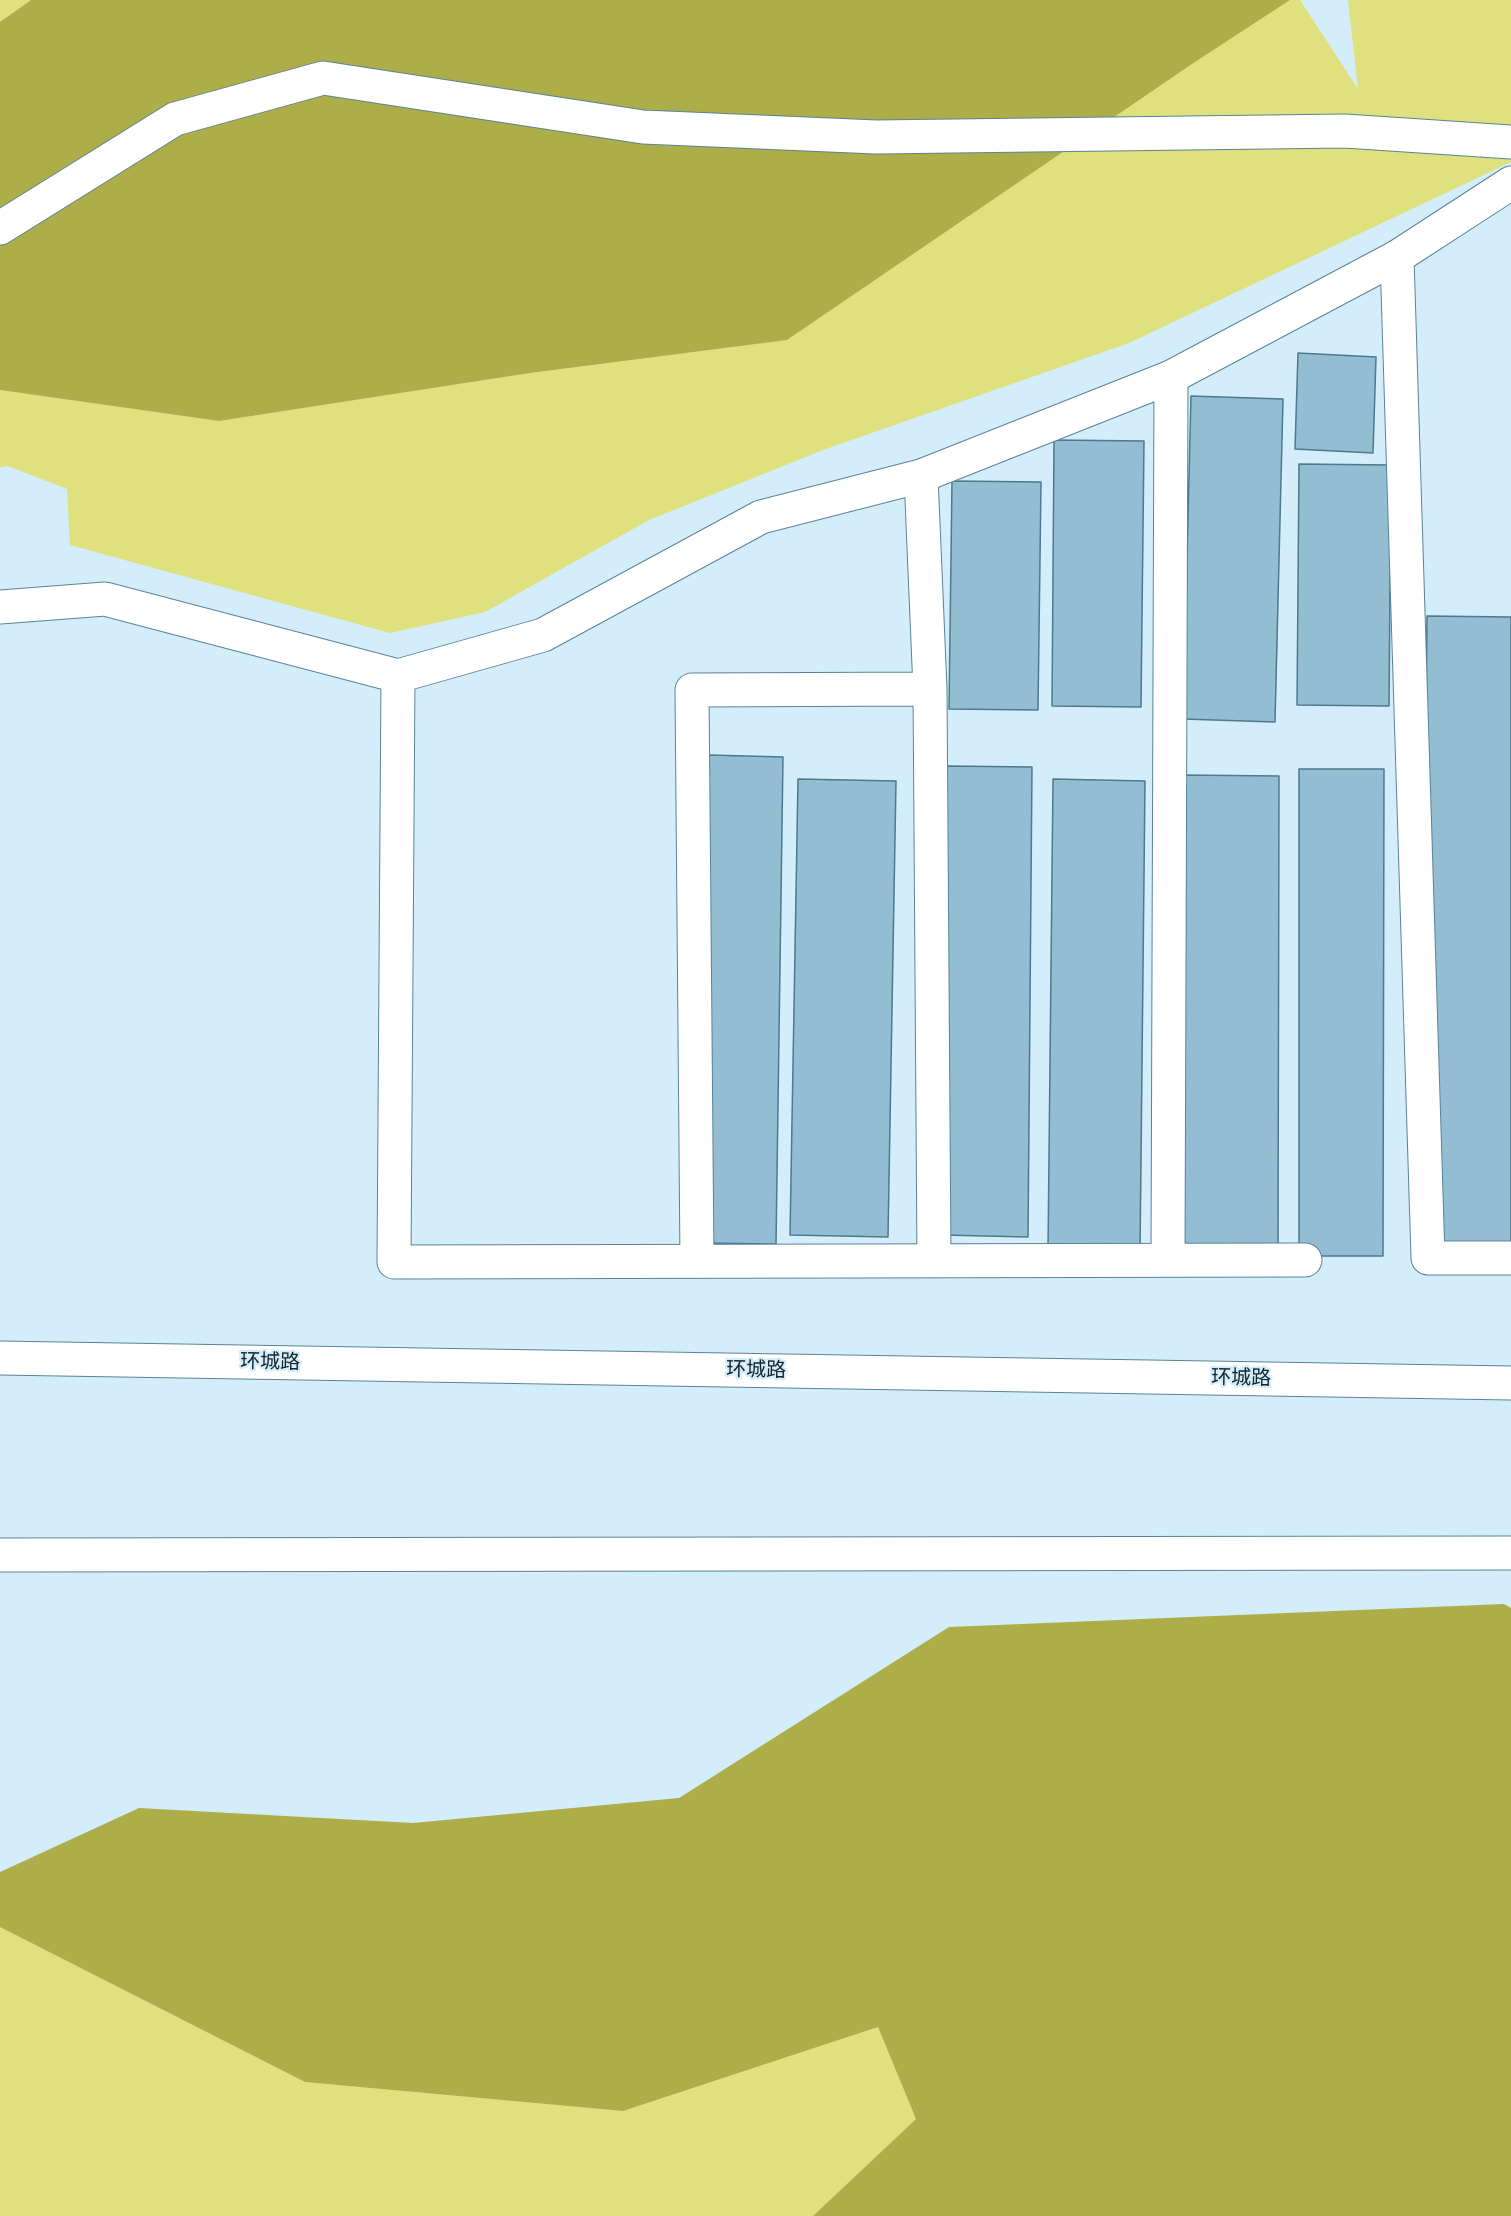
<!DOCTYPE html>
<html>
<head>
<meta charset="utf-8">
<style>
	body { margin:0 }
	canvas { display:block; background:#d3edfa }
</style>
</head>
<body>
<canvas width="1511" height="2216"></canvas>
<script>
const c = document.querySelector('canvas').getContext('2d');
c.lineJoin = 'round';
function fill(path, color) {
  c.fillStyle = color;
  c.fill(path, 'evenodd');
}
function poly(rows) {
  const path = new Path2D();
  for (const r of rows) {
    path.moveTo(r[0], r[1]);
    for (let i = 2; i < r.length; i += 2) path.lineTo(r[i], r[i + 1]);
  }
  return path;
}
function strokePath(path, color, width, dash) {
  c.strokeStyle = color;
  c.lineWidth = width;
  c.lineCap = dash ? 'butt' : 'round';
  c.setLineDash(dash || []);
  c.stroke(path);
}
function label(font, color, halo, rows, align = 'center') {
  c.font = font + ' "Sofia Sans Condensed","Noto Sans SC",sans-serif';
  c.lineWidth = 4.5;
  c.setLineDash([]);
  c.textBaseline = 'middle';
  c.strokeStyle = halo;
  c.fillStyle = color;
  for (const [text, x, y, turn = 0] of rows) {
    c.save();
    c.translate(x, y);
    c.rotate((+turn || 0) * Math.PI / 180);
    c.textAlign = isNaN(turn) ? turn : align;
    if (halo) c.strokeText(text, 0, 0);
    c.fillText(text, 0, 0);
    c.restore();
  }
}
fill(poly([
	[0,0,31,0,0,22],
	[1290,0,1300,0,1358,89,1348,0,1511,0,1511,162,1129,343,823,450,649,520,485,612,390,633,70,545,67,489,8,466,0,467,0,390,219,421,530,373,787,340,1192,64],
	[0,1927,305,2082,623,2111,878,2027,916,2119,813,2216,0,2216]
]), '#dee17d');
fill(poly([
	[31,0,1290,0,1192,64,787,340,530,373,219,421,0,390,0,22],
	[1504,1604,1511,1608,1511,2216,813,2216,916,2119,878,2027,623,2111,305,2082,0,1927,0,1872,139,1808,413,1823,679,1798,949,1627]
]), '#adae49');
const building = poly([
	[1298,353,1376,357,1373,453,1295,449,1298,353],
	[1191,396,1283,399,1275,722,1183,719,1191,396],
	[1054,440,1144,441,1141,707,1052,706,1054,440],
	[1299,464,1391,465,1389,706,1297,705,1299,464],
	[952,481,1041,482,1038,710,949,709,952,481],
	[1427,616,1511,617,1511,1274,1421,1272,1427,616],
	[709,755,783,757,776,1244,701,1243,709,755],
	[946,766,1032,767,1028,1237,942,1235,946,766],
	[1299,769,1384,769,1383,1256,1299,1256,1299,769],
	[1182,775,1279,776,1278,1256,1180,1255,1182,775],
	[798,779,896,781,888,1237,790,1235,798,779],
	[1053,779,1145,781,1140,1252,1048,1250,1053,779]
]);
fill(building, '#92bdd2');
strokePath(building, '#4f798c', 1.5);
const minor = poly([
	[0,228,175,119,323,78,643,127,876,137,1345,131,1511,142],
	[1397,257,1428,1258,1511,1258],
	[921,476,930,689,934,1261],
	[398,676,394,1262,1305,1260],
	[1168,1260,1171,377],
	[697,1261,692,690,930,689]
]);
const tertiary = poly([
	[0,607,105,599,398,676,543,635,761,517,921,476,1171,377,1397,257,1511,183]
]);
const primary = poly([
	[0,1358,1511,1383],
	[0,1555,1511,1553]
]);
strokePath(minor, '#5a8397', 35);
strokePath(tertiary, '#5a8397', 35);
strokePath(primary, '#5a8397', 35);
strokePath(minor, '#fff', 33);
strokePath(tertiary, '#fff', 33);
strokePath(primary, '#fff', 33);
label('20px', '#13242c', '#d3edfa', [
	["环城路",270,1363,1],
	["环城路",756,1371,1],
	["环城路",1241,1379,1]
]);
</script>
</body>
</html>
